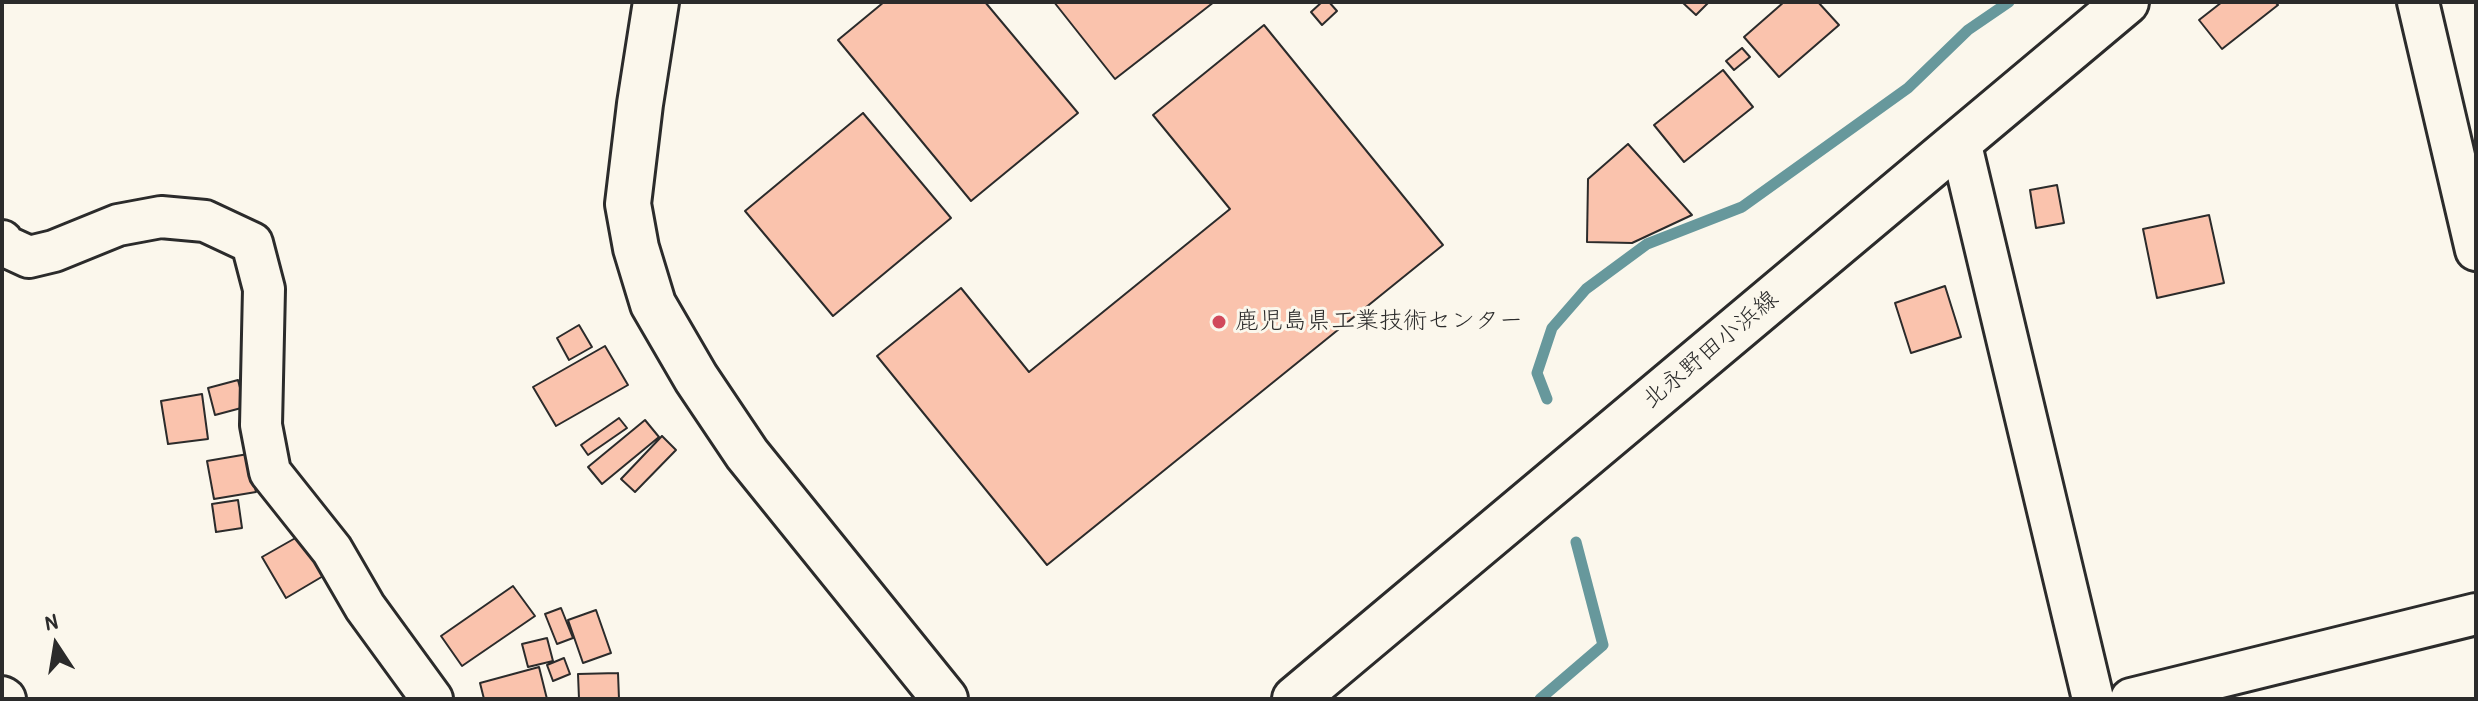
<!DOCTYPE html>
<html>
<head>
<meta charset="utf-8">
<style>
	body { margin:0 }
	#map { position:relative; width:2478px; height:701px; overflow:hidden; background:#fbf7ec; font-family:"Patrick Hand",sans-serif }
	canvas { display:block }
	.frame { position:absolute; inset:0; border:4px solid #2b2b2b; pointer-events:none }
	.north { position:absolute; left:16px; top:605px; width:80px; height:80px; -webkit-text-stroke:6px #fbf7ec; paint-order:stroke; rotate:348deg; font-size:22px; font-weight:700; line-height:32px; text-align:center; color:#2b2b2b }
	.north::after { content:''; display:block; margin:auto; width:28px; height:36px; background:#2b2b2b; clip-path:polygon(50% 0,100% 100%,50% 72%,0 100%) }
</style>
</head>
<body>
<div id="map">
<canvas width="2478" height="701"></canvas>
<div class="frame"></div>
<div class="north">N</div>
</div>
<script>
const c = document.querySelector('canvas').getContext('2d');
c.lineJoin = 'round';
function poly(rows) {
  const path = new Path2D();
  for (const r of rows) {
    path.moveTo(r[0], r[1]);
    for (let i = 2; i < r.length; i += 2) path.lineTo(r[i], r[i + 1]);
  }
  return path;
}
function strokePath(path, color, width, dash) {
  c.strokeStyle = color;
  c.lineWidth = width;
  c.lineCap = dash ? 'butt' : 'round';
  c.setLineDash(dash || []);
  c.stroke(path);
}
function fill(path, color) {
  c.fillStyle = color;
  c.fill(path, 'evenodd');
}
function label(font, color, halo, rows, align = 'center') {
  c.font = font + ' "Patrick Hand","Klee One",sans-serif';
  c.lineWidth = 6;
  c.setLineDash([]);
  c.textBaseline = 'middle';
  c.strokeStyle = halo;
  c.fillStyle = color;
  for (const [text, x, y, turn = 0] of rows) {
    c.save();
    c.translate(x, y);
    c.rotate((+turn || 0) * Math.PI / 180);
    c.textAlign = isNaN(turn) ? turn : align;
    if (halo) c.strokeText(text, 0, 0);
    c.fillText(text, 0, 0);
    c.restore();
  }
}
strokePath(poly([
	[1547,399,1537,373,1552,328,1586,289,1647,244,1742,207,1908,88,1968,30,2009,2],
	[1540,699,1603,645,1576,542]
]), '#67989c', 11);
const building = poly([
	[884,2,985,2,1078,113,971,201,838,40,884,2],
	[1054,2,1214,2,1115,79,1054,2],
	[1322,2,1329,2,1337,11,1322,25,1311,12,1322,2],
	[1682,2,1709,2,1696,15,1682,2],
	[1784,2,1818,2,1839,25,1779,77,1744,37,1784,2],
	[2222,2,2275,2,2278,5,2222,49,2199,20,2222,2],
	[1264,25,1443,245,1047,565,877,356,961,288,1029,372,1230,209,1153,115,1264,25],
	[1742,48,1750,57,1734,70,1726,61,1742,48],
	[1723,70,1753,107,1684,162,1654,125,1723,70],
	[863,113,951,218,833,316,745,211,863,113],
	[1628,144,1692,215,1632,243,1587,242,1588,179,1628,144],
	[2057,185,2064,223,2036,228,2030,190,2057,185],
	[2209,215,2224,283,2157,298,2143,229,2209,215],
	[1945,286,1961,337,1911,353,1895,303,1945,286],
	[579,325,592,347,569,360,557,338,579,325],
	[605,346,628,385,556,426,533,387,605,346],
	[238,380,245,407,215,415,208,388,238,380],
	[202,394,208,439,168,444,161,401,202,394],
	[619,418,627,428,588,455,581,445,619,418],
	[645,420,659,437,602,484,588,467,645,420],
	[662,436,676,450,635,492,621,479,662,436],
	[248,454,256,492,214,499,207,461,248,454],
	[238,500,242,528,216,532,212,504,238,500],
	[306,532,330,572,286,598,262,557,306,532],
	[513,586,535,616,462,666,441,636,513,586],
	[561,608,573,638,557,644,545,614,561,608],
	[596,610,611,653,583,663,568,620,596,610],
	[547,638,553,661,528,667,522,644,547,638],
	[564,658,570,674,553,681,547,665,564,658],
	[539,667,547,699,484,699,480,683,539,667],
	[618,673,619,699,579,699,578,674,618,673]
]);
fill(building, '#fac3ad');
strokePath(building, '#2b2b2b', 2);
const street = poly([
	[2418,2,2476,250],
	[1960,141,2093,699],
	[2,241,5,246,29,257,54,251,118,225,161,217,205,221,252,243,264,289,261,425,270,472,332,550,365,607,432,699],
	[2,697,5,699],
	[2131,699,2476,614]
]);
const secondary = poly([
	[656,2,640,104,628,204,636,248,653,304,696,378,747,454,945,699],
	[1295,699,2126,2]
]);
strokePath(street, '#2b2b2b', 46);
strokePath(secondary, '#2b2b2b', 50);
strokePath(street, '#fbf7ec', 40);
strokePath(secondary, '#fbf7ec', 44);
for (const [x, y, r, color] of [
	[1219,322,8,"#d1495b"]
]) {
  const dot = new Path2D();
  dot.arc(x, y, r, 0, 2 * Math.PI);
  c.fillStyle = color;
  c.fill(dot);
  strokePath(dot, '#fbf7ec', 3);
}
label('24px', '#2b2b2b', '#fbf7ec', [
	["鹿児島県工業技術センター",1235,322]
], 'left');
label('24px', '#2b2b2b', '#fbf7ec', [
	["北永野田小浜線",1711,350,-40]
]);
</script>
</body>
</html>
